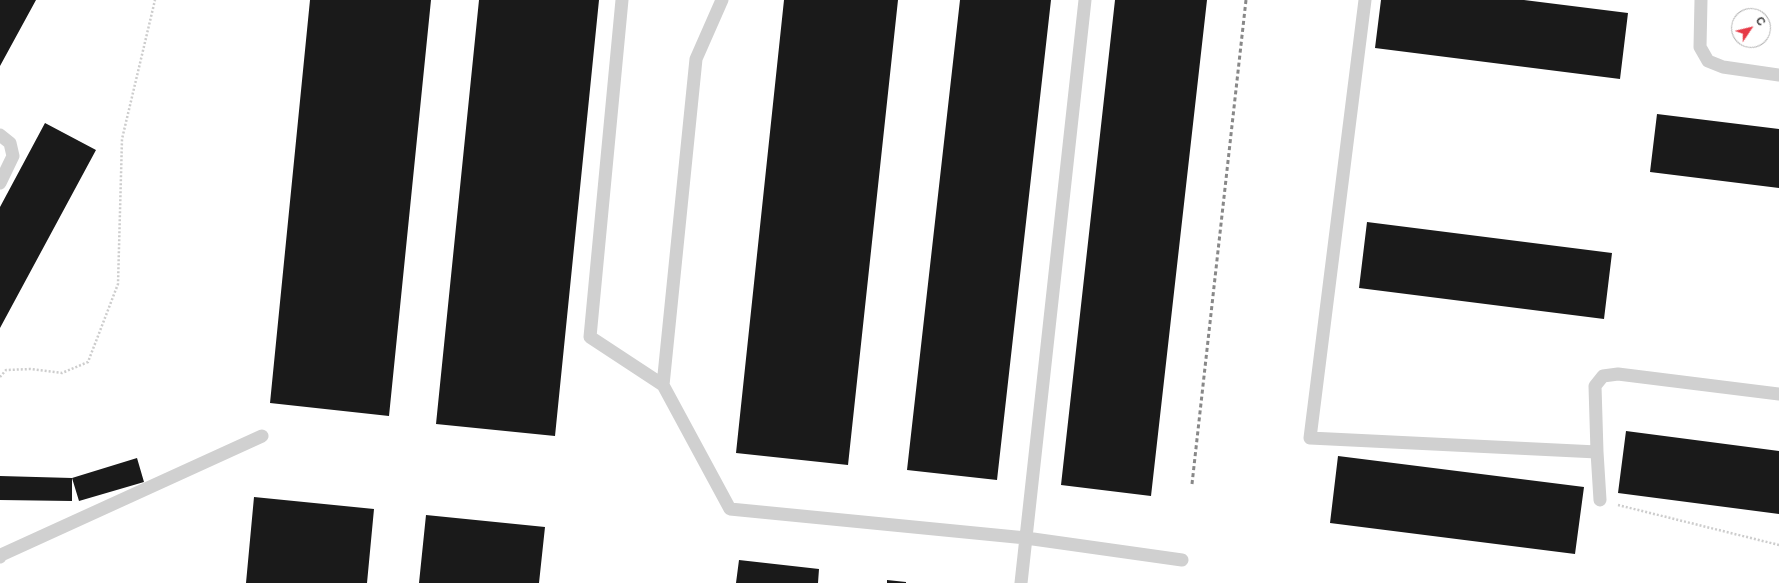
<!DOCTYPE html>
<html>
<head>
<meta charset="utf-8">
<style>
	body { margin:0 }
	#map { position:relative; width:1779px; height:583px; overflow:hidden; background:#fff; font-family:"Work Sans",sans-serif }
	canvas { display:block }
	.north { position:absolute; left:1731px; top:8px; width:40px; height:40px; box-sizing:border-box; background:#fff; border:1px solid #adadad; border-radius:50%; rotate:55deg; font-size:11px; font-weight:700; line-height:16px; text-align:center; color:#333 }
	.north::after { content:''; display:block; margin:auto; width:14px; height:18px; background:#e63946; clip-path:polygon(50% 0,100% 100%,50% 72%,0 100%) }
</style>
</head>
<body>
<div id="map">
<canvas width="1779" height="583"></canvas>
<div class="north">С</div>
</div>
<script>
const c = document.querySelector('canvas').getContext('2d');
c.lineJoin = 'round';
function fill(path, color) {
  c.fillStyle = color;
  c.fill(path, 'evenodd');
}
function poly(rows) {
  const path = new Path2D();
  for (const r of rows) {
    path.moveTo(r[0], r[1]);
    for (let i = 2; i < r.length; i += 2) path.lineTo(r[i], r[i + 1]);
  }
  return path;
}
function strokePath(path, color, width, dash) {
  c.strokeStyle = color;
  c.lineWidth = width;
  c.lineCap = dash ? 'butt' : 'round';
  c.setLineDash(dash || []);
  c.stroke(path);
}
fill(poly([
	[0,0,36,0,0,66],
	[310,0,431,0,389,416,270,403],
	[479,0,599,0,555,436,436,424],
	[784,0,898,0,848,465,736,453],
	[960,0,1051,0,997,480,907,470],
	[1115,0,1207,0,1151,496,1061,485],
	[1381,0,1524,0,1628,13,1620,79,1375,48],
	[1657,114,1779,129,1779,188,1650,172],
	[45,123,96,150,0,328,0,207],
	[1367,222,1612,253,1604,319,1359,288],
	[1626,431,1779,451,1779,514,1618,493],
	[1338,456,1584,487,1575,554,1330,523],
	[137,458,144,482,79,501,72,478],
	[0,476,72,478,72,501,0,500],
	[254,497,374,509,367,583,246,583],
	[426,515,545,527,539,583,419,583],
	[739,560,819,569,818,583,736,583],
	[887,580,906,582,906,583,887,583]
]), '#1a1a1a');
strokePath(poly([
	[0,377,6,370,30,369,62,373,88,362,118,284,122,139,155,0],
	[1618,505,1779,545]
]), '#cdcdcd', 2.5, [2, 2]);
strokePath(poly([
	[622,0,590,337,663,385,730,509,1026,538,1182,560],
	[1365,0,1310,438,1597,452,1600,500],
	[1701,0,1700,47,1708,61,1723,67,1779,75],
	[0,135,10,143,13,156,0,183],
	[663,385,696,59,722,0],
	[1597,452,1595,386,1603,376,1618,374,1779,394],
	[0,557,1,555,262,436],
	[1021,583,1085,0]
]), '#d0d0d0', 13);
strokePath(poly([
	[1192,484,1246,0]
]), '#888', 3, [4, 3]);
</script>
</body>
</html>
